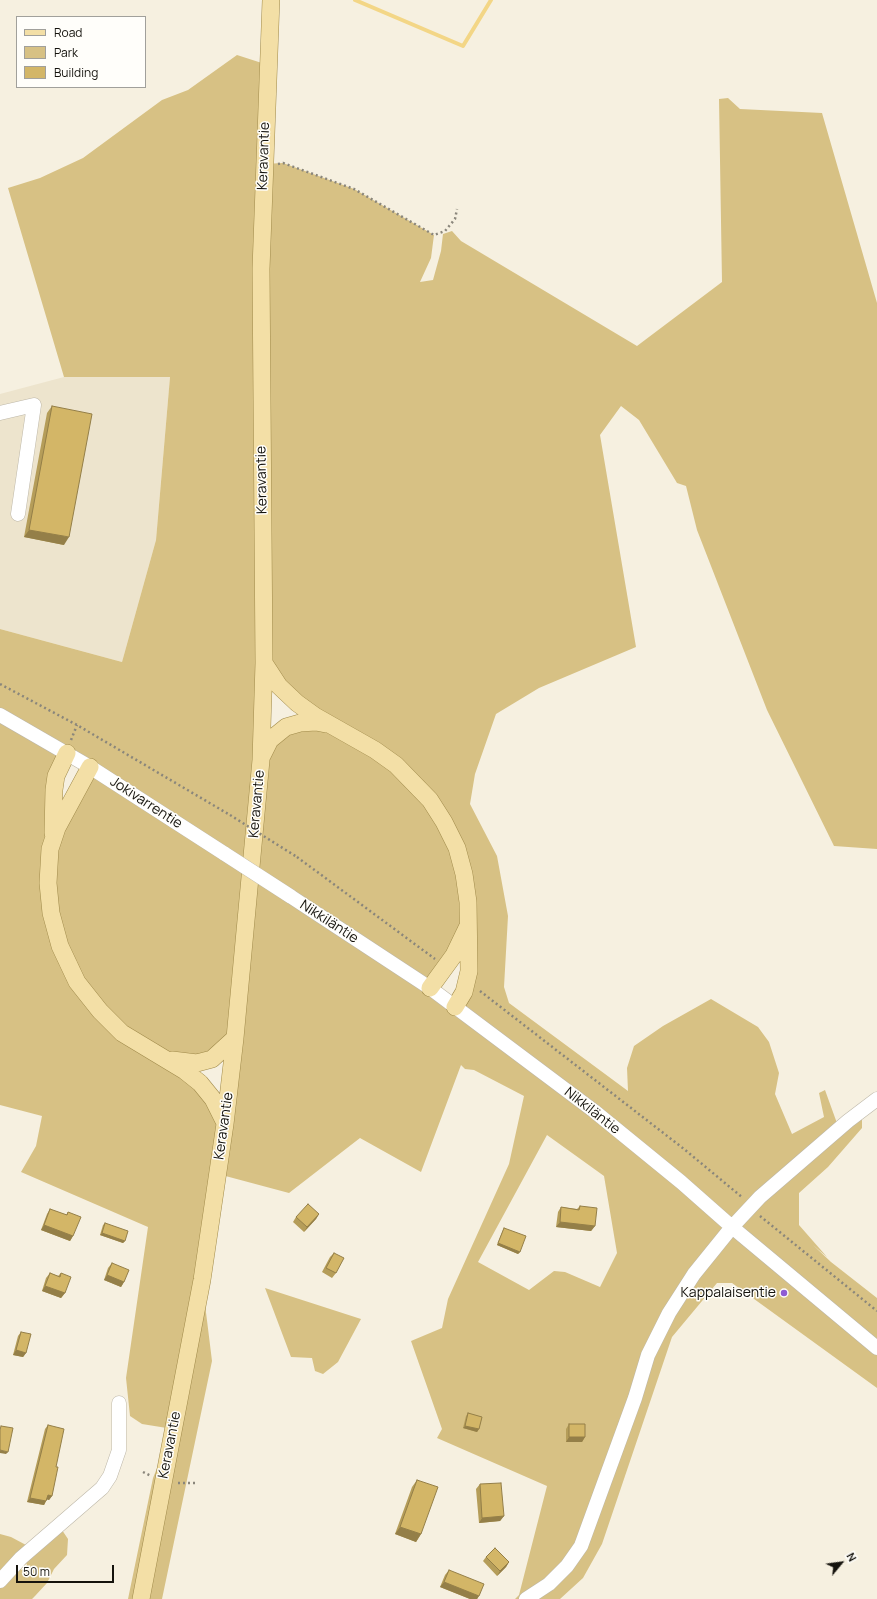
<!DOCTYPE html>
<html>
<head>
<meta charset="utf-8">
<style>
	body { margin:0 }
	#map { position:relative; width:877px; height:1599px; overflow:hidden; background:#f6f0e0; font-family:Manrope,sans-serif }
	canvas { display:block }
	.legend { position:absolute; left:16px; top:16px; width:130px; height:72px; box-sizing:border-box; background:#fffefa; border:1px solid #a1a09b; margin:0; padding:5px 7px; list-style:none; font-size:12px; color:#15130d }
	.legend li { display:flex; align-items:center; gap:8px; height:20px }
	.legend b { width:20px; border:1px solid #a1a09b }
	.north { position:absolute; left:821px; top:1543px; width:40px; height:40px; -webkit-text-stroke:3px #fffefa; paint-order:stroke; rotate:61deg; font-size:11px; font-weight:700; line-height:16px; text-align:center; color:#15130d }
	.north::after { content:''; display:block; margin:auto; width:14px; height:18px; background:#15130d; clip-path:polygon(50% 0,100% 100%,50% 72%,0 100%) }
	.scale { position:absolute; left:16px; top:1565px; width:98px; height:18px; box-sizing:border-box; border:2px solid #15130d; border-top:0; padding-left:5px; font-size:12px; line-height:14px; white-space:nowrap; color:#15130d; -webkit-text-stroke:3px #fffefa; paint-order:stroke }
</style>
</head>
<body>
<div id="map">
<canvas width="877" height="1599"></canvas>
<ul class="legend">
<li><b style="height:5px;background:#f3dfa6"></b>Road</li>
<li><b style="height:11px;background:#d7c184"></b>Park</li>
<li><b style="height:11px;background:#d3b667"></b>Building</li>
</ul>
<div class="north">N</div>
<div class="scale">50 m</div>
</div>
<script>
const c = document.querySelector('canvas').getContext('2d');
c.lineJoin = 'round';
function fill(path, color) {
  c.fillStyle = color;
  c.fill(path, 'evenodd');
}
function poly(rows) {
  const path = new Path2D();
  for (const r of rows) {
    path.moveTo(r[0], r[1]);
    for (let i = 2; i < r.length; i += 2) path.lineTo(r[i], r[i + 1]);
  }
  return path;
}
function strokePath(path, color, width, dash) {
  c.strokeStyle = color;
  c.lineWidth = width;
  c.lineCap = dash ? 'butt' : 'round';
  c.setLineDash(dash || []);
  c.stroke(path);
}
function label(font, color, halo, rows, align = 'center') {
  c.font = font + ' Manrope,sans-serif';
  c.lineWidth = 3;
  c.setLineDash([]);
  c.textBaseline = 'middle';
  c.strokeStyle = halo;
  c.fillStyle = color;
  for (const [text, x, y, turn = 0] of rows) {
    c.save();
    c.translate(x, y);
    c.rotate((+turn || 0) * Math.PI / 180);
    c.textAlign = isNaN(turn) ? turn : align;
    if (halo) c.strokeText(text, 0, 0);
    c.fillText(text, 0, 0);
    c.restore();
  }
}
fill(poly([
	[64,377,170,377,156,540,122,662,0,629,0,394]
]), '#ede4cd');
fill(poly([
	[237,55,268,65,264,164,283,163,354,189,434,235,431,258,420,282,433,280,441,251,443,234,452,231,461,241,637,346,722,282,719,99,728,98,740,109,822,113,877,303,877,849,834,846,767,710,697,530,686,486,677,483,639,420,621,406,600,435,636,647,539,688,496,714,475,774,470,804,497,856,508,916,504,987,509,1003,628,1091,627,1068,634,1046,663,1026,711,999,758,1027,769,1042,779,1073,775,1094,792,1134,824,1117,819,1093,825,1090,838,1126,862,1110,862,1128,828,1167,799,1193,799,1225,827,1257,813,1245,831,1262,877,1298,877,1388,732,1283,717,1283,672,1337,602,1544,583,1578,560,1599,515,1599,519,1595,547,1486,437,1438,442,1429,411,1341,442,1328,448,1299,509,1164,524,1096,474,1070,465,1069,461,1065,421,1172,360,1138,289,1193,218,1174,202,1280,212,1361,162,1599,128,1599,153,1478,173,1429,142,1424,130,1416,126,1378,148,1227,21,1172,36,1146,42,1116,0,1105,0,629,122,662,156,540,170,377,64,377,8,188,40,178,83,158,162,100,188,90],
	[265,664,316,722,270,740],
	[67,753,90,767,53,823],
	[470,923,454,1006,431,988],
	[235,1038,224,1123,168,1060,221,1052],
	[547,1135,604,1176,617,1253,600,1287,565,1272,554,1271,529,1290,478,1262],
	[265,1288,361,1319,338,1362,323,1374,315,1371,312,1358,291,1357],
	[62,1530,68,1539,67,1555,54,1569,47,1583,35,1596,32,1599,0,1599,0,1534,11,1537,26,1545]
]), '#d7c184');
strokePath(poly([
	[355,0,463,46,491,0]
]), '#f3d686', 4);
const minor = poly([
	[0,413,34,405,18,514],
	[0,715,90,767,225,854],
	[290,896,430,988,594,1111,681,1182,732,1227,877,1348],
	[0,1581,21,1558,102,1488,110,1476,119,1450,119,1403],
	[526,1599,549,1584,567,1566,581,1546,635,1398,648,1355,669,1313,694,1274,732,1227,760,1197,848,1121,877,1099]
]);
const major = poly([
	[264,663,279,686,297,703,315,716,375,750,396,765,430,800,444,822,457,848,464,874,468,902,469,971,464,992,455,1007],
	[262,756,270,740,286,727,300,723,316,722,326,724],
	[90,767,57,828,50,849,48,883,51,913,60,946,77,982,100,1011,122,1033,185,1071,200,1083,213,1099,225,1123],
	[53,833,54,790,56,776,67,753],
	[430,988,454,955,467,928],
	[172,1060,197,1063,212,1059,235,1038],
	[141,1599,202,1280,225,1124,235,1038,261,760,264,663,261,269,271,0]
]);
strokePath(minor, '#bdb7a8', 15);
strokePath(major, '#a08a4a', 18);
strokePath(poly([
	[278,164,283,163,354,189,434,235,445,231,455,219,457,209],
	[0,684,77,725,230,815],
	[71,740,77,725],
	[297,857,435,959],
	[480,991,684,1149,743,1198],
	[760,1216,877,1311],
	[143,1472,151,1476],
	[178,1483,195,1483]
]), '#8a867b', 2.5, [2, 3]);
strokePath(minor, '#fff', 14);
strokePath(major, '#f3dfa6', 17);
const minorBridge = poly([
	[225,854,290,896]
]);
strokePath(minorBridge, '#bdb7a8', 15, []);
strokePath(poly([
	[230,815,297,857]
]), '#8a867b', 2.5, [2, 3]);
strokePath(minorBridge, '#fff', 14);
fill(poly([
	[52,406,64,545,24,537,47,413],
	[580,1206,595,1226,591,1231,556,1227,558,1212,561,1207,577,1209],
	[50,1209,66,1215,68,1212,73,1236,70,1241,41,1230,47,1214],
	[319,1214,316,1219,304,1232,293,1222,296,1217],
	[105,1223,125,1241,123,1243,100,1235,103,1225],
	[504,1228,520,1252,518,1254,497,1245,503,1230],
	[334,1253,336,1273,332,1278,322,1272,330,1257],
	[112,1263,124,1282,121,1287,104,1280,108,1268],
	[50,1273,58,1276,61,1273,65,1293,61,1298,42,1291,46,1278],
	[21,1332,26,1353,23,1357,13,1355,18,1336],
	[468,1413,479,1429,477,1432,463,1428,466,1416],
	[569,1424,585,1437,582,1442,566,1442,566,1429],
	[48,1425,52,1496,49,1500,47,1499,44,1505,27,1502,45,1429],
	[417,1480,421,1534,416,1542,395,1534,412,1487],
	[480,1484,504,1516,500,1521,479,1523,476,1489],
	[486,1557,509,1562,506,1567,497,1576,483,1561],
	[449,1570,479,1596,477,1599,470,1599,440,1587,445,1575]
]), '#b59d59');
fill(poly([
	[29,530,69,537,64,545,24,537],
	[319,1214,316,1219,304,1232,307,1227],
	[560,1222,595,1226,591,1231,556,1227],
	[44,1225,73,1236,70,1241,41,1230],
	[102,1233,125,1241,123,1243,100,1235],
	[498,1243,520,1252,518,1254,497,1245],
	[107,1275,124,1282,121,1287,104,1280],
	[45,1286,65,1293,61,1298,42,1291],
	[16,1350,26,1353,23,1357,13,1355],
	[465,1426,479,1429,477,1432,463,1428],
	[569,1437,585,1437,582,1442,566,1442],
	[0,1450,8,1452,6,1454,0,1453],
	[48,1495,52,1496,49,1500,45,1499],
	[30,1498,46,1501,44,1505,27,1502],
	[504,1516,500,1521,479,1523,482,1518],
	[400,1527,421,1534,416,1542,395,1534],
	[509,1562,506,1567,497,1576,500,1571],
	[444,1582,479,1596,477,1599,470,1599,440,1587]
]), '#947f48');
const building = poly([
	[52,406,92,414,69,537,29,530,52,406],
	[308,1204,319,1214,307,1227,296,1217,308,1204],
	[580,1206,597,1208,595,1226,560,1222,561,1207,579,1210,580,1206],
	[50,1209,67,1215,68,1212,81,1217,73,1236,44,1225,50,1209],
	[105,1223,128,1231,125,1241,102,1233,105,1223],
	[504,1228,526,1236,520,1252,498,1243,504,1228],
	[334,1253,344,1258,336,1273,326,1268,334,1253],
	[112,1263,129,1270,124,1282,107,1275,112,1263],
	[50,1273,60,1277,61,1273,71,1277,65,1293,45,1286,50,1273],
	[21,1332,31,1334,26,1353,16,1350,21,1332],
	[468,1413,482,1417,479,1429,465,1426,468,1413],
	[569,1424,585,1424,585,1437,569,1437,569,1424],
	[48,1425,64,1429,56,1467,58,1467,52,1496,48,1495,46,1501,30,1498,48,1425],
	[1,1426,13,1428,8,1452,0,1450,0,1430,1,1426],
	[417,1480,438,1487,421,1534,400,1527,417,1480],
	[501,1483,504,1516,482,1518,480,1484,501,1483],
	[495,1548,509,1562,500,1571,486,1557,495,1548],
	[449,1570,484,1584,479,1596,444,1582,449,1570]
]);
fill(building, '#d3b667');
strokePath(building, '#947f48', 1);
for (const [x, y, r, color] of [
	[784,1293,4,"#8e5bd4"]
]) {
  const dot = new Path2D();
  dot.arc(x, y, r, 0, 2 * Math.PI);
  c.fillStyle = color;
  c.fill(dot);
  strokePath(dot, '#fffefa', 1.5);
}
label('14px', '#15130d', '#fffefa', [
	["Keravantie",264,156,-88],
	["Keravantie",262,480,-91],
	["Jokivarrentie",146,803,33],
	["Keravantie",257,804,-85],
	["Nikkiläntie",329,922,33],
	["Nikkiläntie",592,1111,38],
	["Keravantie",224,1126,-82],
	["Keravantie",170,1445,-79]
]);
label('14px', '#15130d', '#fffefa', [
	["Kappalaisentie",776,1293]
], 'right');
</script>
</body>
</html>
